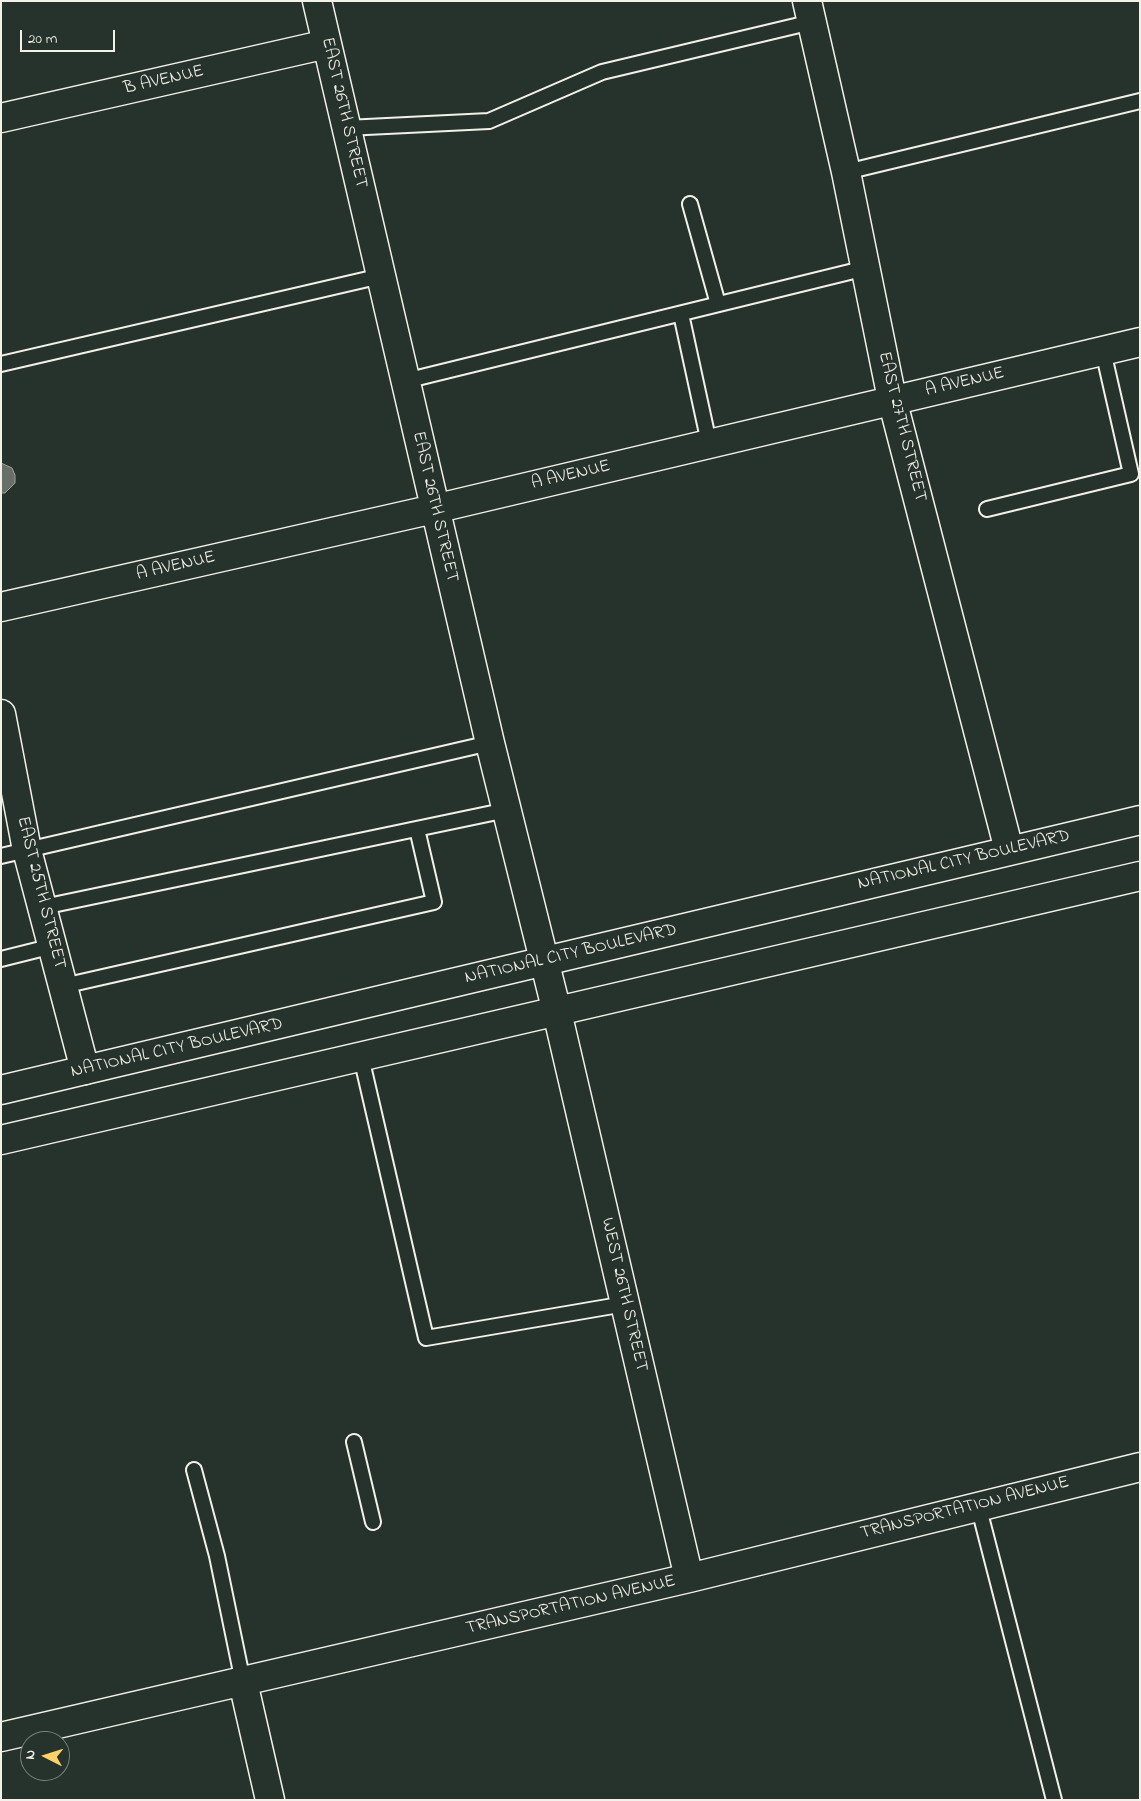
<!DOCTYPE html>
<html>
<head>
<meta charset="utf-8">
<style>
	body { margin:0 }
	#map { position:relative; width:1141px; height:1801px; overflow:hidden; background:#26332d; font-family:"Indie Flower",sans-serif }
	canvas { display:block }
	.frame { position:absolute; inset:0; border:2px solid #f4f1e8; pointer-events:none }
	.north { position:absolute; left:20px; top:1731px; width:50px; height:50px; box-sizing:border-box; background:#26332d; border:1px solid #787f78; border-radius:50%; rotate:275deg; font-size:14px; font-weight:700; line-height:20px; text-align:center; color:#f4f1e8 }
	.north::after { content:''; display:block; margin:auto; width:18px; height:22px; background:#ffd166; clip-path:polygon(50% 0,100% 100%,50% 72%,0 100%) }
	.scale { position:absolute; left:20px; top:30px; width:95px; height:22px; box-sizing:border-box; border:2px solid #f4f1e8; border-top:0; padding-left:6px; font-size:15px; line-height:18px; white-space:nowrap; color:#f4f1e8; -webkit-text-stroke:4px #26332d; paint-order:stroke }
</style>
</head>
<body>
<div id="map">
<canvas width="1141" height="1801"></canvas>
<div class="frame"></div>
<div class="north">N</div>
<div class="scale">20 m</div>
</div>
<script>
const c = document.querySelector('canvas').getContext('2d');
c.lineJoin = 'round';
function fill(path, color) {
  c.fillStyle = color;
  c.fill(path, 'evenodd');
}
function poly(rows) {
  const path = new Path2D();
  for (const r of rows) {
    path.moveTo(r[0], r[1]);
    for (let i = 2; i < r.length; i += 2) path.lineTo(r[i], r[i + 1]);
  }
  return path;
}
function strokePath(path, color, width, dash) {
  c.strokeStyle = color;
  c.lineWidth = width;
  c.lineCap = dash ? 'butt' : 'round';
  c.setLineDash(dash || []);
  c.stroke(path);
}
function label(font, color, halo, rows, align = 'center') {
  c.font = font + ' "Indie Flower",sans-serif';
  c.lineWidth = 4;
  c.setLineDash([]);
  c.textBaseline = 'middle';
  c.strokeStyle = halo;
  c.fillStyle = color;
  for (const [text, x, y, turn = 0] of rows) {
    c.save();
    c.translate(x, y);
    c.rotate((+turn || 0) * Math.PI / 180);
    c.textAlign = isNaN(turn) ? turn : align;
    if (halo) c.strokeText(text, 0, 0);
    c.fillText(text, 0, 0);
    c.restore();
  }
}
const water = poly([
	[1,463,12,468,15,475,15,483,5,493,1,493,1,463]
]);
fill(water, '#676f68');
strokePath(water, '#9fa39b', 1);
const lane = poly([
	[346,128,489,121,602,72,812,22],
	[846,172,1140,101],
	[690,204,718,304],
	[681,314,709,443],
	[1,364,381,276],
	[405,381,866,268],
	[987,509,1131,474,1103,351],
	[1,856,490,743],
	[43,907,507,810],
	[1,959,53,946],
	[63,986,434,902,417,829],
	[361,1057,426,1338,625,1304],
	[354,1442,373,1522],
	[194,1470,217,1556,243,1682],
	[978,1505,1054,1800]
]);
const street = poly([
	[317,1,490,743,557,1012,689,1578],
	[807,1,846,172,892,399,1009,850],
	[1,118,327,44],
	[1,607,434,509,1140,342],
	[1,714,27,850,85,1070],
	[243,1682,270,1800],
	[1,1737,689,1578,1140,1467]
]);
const primary = poly([
	[1,1090,1140,820],
	[1,1140,1140,876]
]);
strokePath(lane, '#f4f1e8', 18);
strokePath(street, '#f4f1e8', 31);
strokePath(primary, '#f4f1e8', 31);
strokePath(lane, '#26332d', 14);
strokePath(street, '#26332d', 28);
strokePath(primary, '#26332d', 28);
label('18px', '#f4f1e8', '#26332d', [
	["B AVENUE",164,81,-13],
	["EAST 26TH STREET",343,113,77],
	["A AVENUE",965,383,-13],
	["EAST 27TH STREET",901,427,76],
	["A AVENUE",571,476,-13],
	["EAST 26TH STREET",434,507,77],
	["A AVENUE",176,567,-13],
	["NATIONAL CITY BOULEVARD",964,861,-13],
	["EAST 25TH STREET",40,893,76],
	["NATIONAL CITY BOULEVARD",571,955,-13],
	["NATIONAL CITY BOULEVARD",177,1049,-13],
	["WEST 26TH STREET",623,1295,77],
	["TRANSPORTATION AVENUE",965,1509,-14],
	["TRANSPORTATION AVENUE",571,1606,-13]
]);
</script>
</body>
</html>
